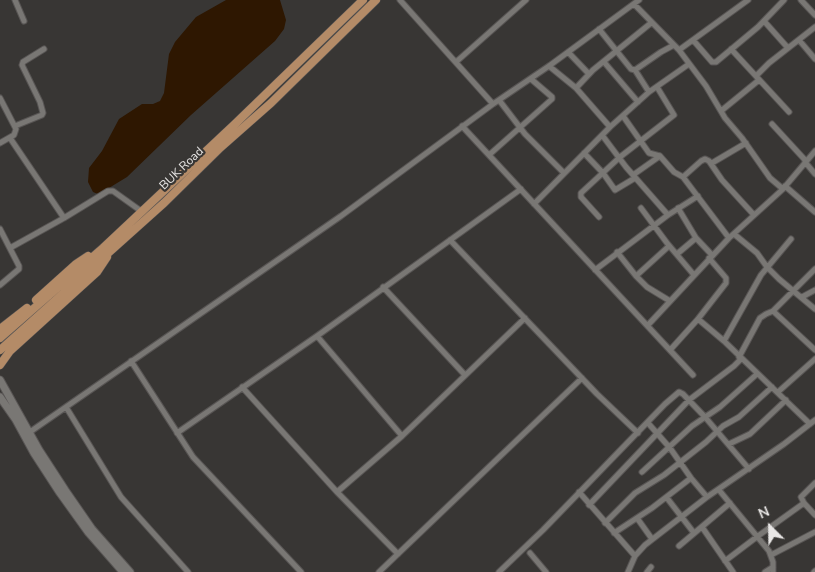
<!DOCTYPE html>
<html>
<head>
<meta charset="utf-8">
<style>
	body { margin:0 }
	#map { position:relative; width:815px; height:572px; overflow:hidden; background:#383634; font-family:"Nunito Sans",sans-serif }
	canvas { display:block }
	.north { position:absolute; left:745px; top:502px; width:50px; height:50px; -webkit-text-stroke:4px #383634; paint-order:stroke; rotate:337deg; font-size:14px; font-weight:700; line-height:20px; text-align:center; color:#e8e6e5 }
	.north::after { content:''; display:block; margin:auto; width:18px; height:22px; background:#e8e6e5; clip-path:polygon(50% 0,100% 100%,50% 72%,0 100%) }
</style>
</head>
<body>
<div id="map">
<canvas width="815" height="572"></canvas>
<div class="north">N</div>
</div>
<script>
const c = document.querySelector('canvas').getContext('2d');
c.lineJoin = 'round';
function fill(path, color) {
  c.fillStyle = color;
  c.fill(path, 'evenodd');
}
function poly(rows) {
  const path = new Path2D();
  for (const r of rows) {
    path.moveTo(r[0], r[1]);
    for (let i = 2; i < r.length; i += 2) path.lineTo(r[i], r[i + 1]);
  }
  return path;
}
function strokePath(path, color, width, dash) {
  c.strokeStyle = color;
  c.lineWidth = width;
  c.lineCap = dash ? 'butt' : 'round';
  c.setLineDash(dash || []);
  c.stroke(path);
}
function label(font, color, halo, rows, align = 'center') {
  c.font = font + ' "Nunito Sans",sans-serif';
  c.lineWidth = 4.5;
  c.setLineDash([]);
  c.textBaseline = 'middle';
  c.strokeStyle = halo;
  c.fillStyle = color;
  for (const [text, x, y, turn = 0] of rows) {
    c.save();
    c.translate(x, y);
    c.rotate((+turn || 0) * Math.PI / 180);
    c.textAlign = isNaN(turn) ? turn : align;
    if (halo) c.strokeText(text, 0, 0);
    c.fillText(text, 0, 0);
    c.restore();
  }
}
fill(poly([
	[226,0,280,0,286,20,284,29,275,41,191,115,127,177,104,191,98,194,93,192,88,182,89,168,102,151,119,119,142,104,153,104,160,101,164,93,169,54,175,42,196,17]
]), '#2e1701');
const street = poly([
	[15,0,24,21],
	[400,0,493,104],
	[801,0,815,15],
	[634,4,679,50,706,86,725,118,742,138,770,178,783,189],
	[764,21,788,48],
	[599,29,631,69,635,70,649,92],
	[693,40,712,62,716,62,758,27,784,0],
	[799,40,815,59],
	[731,49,789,112],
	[679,50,748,0],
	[568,52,589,74],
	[456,62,526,0],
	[604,62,638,102],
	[549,66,576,88,610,127],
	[635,70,661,52,674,45],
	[756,76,769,63,815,27],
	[576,88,593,70,651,23],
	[0,98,16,129,14,135,0,143],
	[499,100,525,134,564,173],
	[721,111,759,80],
	[623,116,649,153,660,156,674,172,683,177,729,238],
	[772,124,806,161],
	[15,126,42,115,43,113,40,102,22,65,23,62,44,49],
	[462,126,693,375],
	[602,135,626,167,668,215],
	[10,138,64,218],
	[584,153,603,173,615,190,635,178],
	[489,155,552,99,552,97,531,79],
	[805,162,815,174],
	[712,163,746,143],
	[633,175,660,156],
	[683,177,701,161,705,159,709,161,722,180,754,215],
	[785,186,815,212],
	[534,204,610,127,649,92,689,64],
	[641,208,667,243,694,275],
	[678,208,696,238,712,255],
	[599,217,581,197,581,193,620,157,674,115,657,87],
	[0,229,19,266,19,269,0,285],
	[734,234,757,253,767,267,779,279,815,309],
	[450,240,597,394,638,433],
	[10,248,64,218,108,191,113,191,141,211],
	[617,252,636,276,647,287,670,301],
	[677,254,696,238],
	[595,270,668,215,698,196],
	[636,276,669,246],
	[383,287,465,375],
	[802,297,815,290],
	[773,311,815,350],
	[698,319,724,341,810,424],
	[648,325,729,238,783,189,815,151],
	[317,336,402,436],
	[724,341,761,275,791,239],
	[671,349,698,319,726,283,726,278,709,258],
	[739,357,760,318,766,314,773,311,815,269],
	[131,361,193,457,301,572],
	[242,387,337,492,398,554],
	[778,392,815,359],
	[66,407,121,497,188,572],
	[648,423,670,448,691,478,707,497],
	[177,433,317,336,521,189],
	[27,434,341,216,493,104,549,66,639,0],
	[729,444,750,434,786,400],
	[642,472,692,426,720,407,757,374],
	[815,483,801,497,804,503,815,515],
	[719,490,769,551,773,562,773,572],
	[337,492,402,436,525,318],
	[579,492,635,556],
	[667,498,694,533],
	[589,505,689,400,734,366,741,359],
	[637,518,652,539],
	[605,523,635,493,664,475,706,442,723,426,739,417,772,387],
	[702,527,733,572],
	[614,533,652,508,691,478],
	[679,546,730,503],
	[530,553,546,572],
	[771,555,815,532],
	[725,561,758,536,804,503],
	[379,572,582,378],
	[499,572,543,530,665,404,679,392,683,394,705,417,749,469],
	[628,572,635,556,645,545,707,497,784,444,815,420],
	[647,572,651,567],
	[765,572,773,567],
	[814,572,815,571]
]);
const secondary = poly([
	[0,380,39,450,65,490,92,529,130,572],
	[0,397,16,420,34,453,60,493,88,532,123,572]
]);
const primary = poly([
	[36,300,76,264,88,256],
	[0,329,27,308],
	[0,338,103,248,236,123,363,0],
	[0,350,164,203,220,148,271,103,376,0],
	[0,365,10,351,97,272,107,257]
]);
strokePath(street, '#585554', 7);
strokePath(secondary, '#585554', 9);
strokePath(primary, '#585554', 9);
strokePath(street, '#797774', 5);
strokePath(secondary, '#797774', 7);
strokePath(primary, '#b48b67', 8);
label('12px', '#e8e6e5', '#383634', [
	["BUK Road",182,169,-44]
]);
</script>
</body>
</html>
